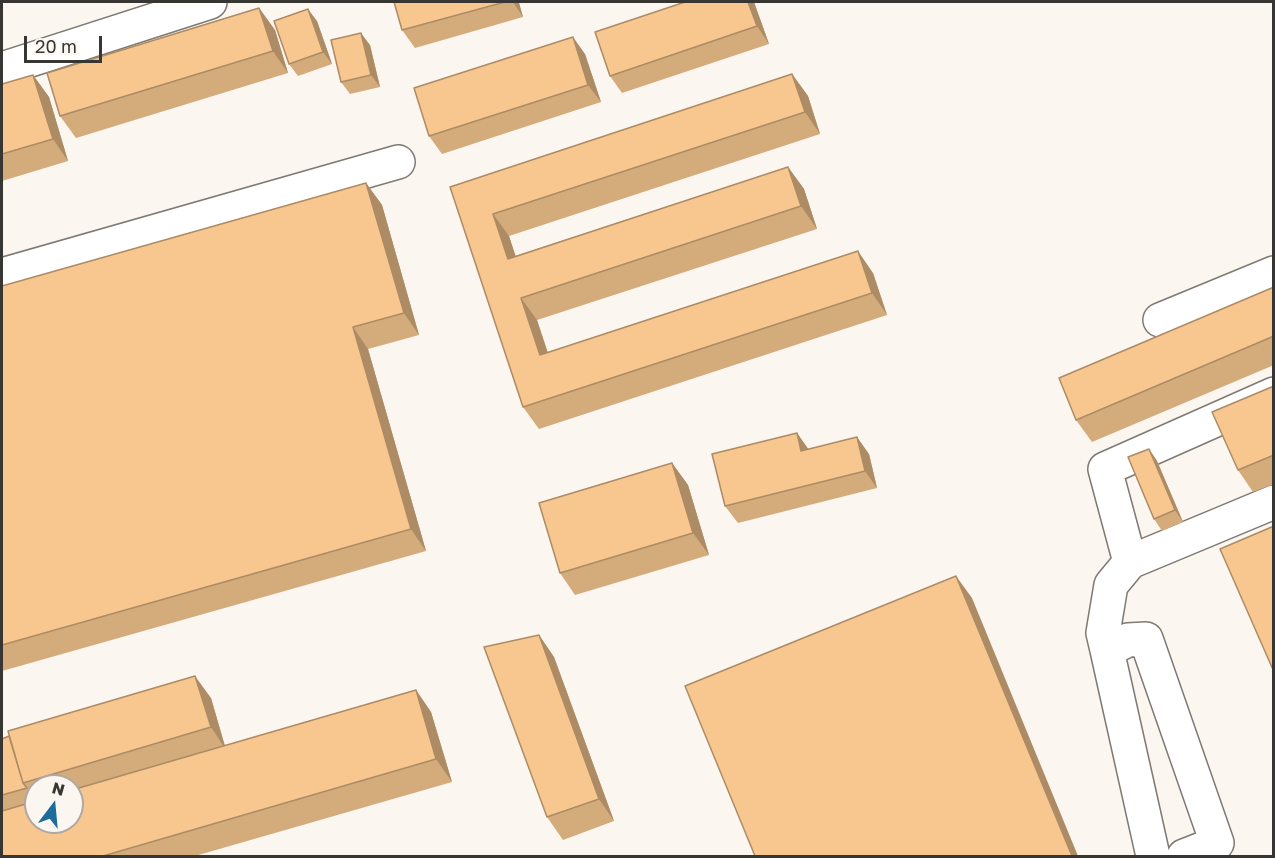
<!DOCTYPE html>
<html>
<head>
<meta charset="utf-8">
<style>
	body { margin:0 }
	#map { position:relative; width:1275px; height:858px; overflow:hidden; background:#fcf6f0; font-family:"Golos Text",sans-serif }
	canvas { display:block }
	.frame { position:absolute; inset:0; border:3px solid #383633; pointer-events:none }
	.north { position:absolute; left:24px; top:774px; width:60px; height:60px; box-sizing:border-box; background:#fcf6f0; border:2px solid #aea9a4; border-radius:50%; rotate:16deg; font-size:16px; font-weight:700; line-height:24px; text-align:center; color:#383633 }
	.north::after { content:''; display:block; margin:auto; width:21px; height:27px; background:#1e6c9e; clip-path:polygon(50% 0,100% 100%,50% 72%,0 100%) }
	.scale { position:absolute; left:24px; top:36px; width:78px; height:27px; box-sizing:border-box; border:3px solid #383633; border-top:0; padding-left:8px; font-size:18px; line-height:21px; white-space:nowrap; color:#383633; -webkit-text-stroke:4px #fcf6f0; paint-order:stroke }
</style>
</head>
<body>
<div id="map">
<canvas width="1275" height="858"></canvas>
<div class="frame"></div>
<div class="north">N</div>
<div class="scale">20 m</div>
</div>
<script>
const c = document.querySelector('canvas').getContext('2d');
c.lineJoin = 'round';
function poly(rows) {
  const path = new Path2D();
  for (const r of rows) {
    path.moveTo(r[0], r[1]);
    for (let i = 2; i < r.length; i += 2) path.lineTo(r[i], r[i + 1]);
  }
  return path;
}
function strokePath(path, color, width, dash) {
  c.strokeStyle = color;
  c.lineWidth = width;
  c.lineCap = dash ? 'butt' : 'round';
  c.setLineDash(dash || []);
  c.stroke(path);
}
function fill(path, color) {
  c.fillStyle = color;
  c.fill(path, 'evenodd');
}
const minor = poly([
	[2,69,210,2],
	[2,275,398,162],
	[1160,320,1274,273],
	[1274,394,1105,469,1130,562,1274,502],
	[1107,650,1103,633,1111,585,1130,562],
	[1153,856,1107,650,1128,640,1146,639,1217,843,1184,856]
]);
strokePath(minor, '#7e7973', 36);
strokePath(minor, '#fff', 33);
fill(poly([
	[394,2,526,2,519,3,523,17,415,48,402,30],
	[754,2,769,44,622,93,610,76],
	[259,8,275,30,288,73,76,138,60,116],
	[317,21,332,64,298,76,289,64],
	[370,45,380,87,350,94,341,82],
	[585,54,601,102,442,154,429,136],
	[792,74,808,96,820,134,509,236,515,256,788,167,804,189,817,229,537,320,548,353,873,273,887,315,539,429,523,407,450,187],
	[33,75,49,97,68,161,2,181,2,84],
	[366,183,382,205,419,335,368,349,426,551,2,671,2,286],
	[1274,287,1274,365,1092,442,1076,420],
	[1274,386,1274,484,1253,492,1238,470],
	[797,433,808,449,869,454,877,488,738,523,725,506],
	[1149,449,1157,461,1183,522,1162,531,1154,519],
	[672,463,688,485,709,555,575,595,560,573],
	[539,635,554,657,614,821,563,840,547,817],
	[416,690,431,712,452,782,195,856,2,856,2,739,211,698,225,746],
	[36,786,72,786,72,822,36,822]
]), '#d4ab7b');
fill(poly([
	[513,2,518,2,519,3,523,17],
	[748,2,754,2,769,44,757,26],
	[259,8,275,30,288,73,273,51],
	[308,9,317,21,332,64,323,52],
	[361,33,370,45,380,87,371,75],
	[573,37,585,54,601,102,588,85],
	[792,74,808,96,820,134,805,112],
	[33,75,49,97,68,161,53,139],
	[788,167,804,189,817,229,801,206],
	[366,183,382,205,419,335,404,313],
	[493,214,509,236,524,281,508,259],
	[858,251,873,273,887,315,872,293],
	[521,298,537,320,556,378,540,355],
	[353,327,368,349,426,551,411,529],
	[797,433,809,450,801,451],
	[857,437,869,454,877,488,865,471],
	[1149,449,1157,461,1183,522,1175,510],
	[672,463,688,485,709,555,693,533],
	[956,576,972,598,1078,856,1072,856],
	[539,635,554,657,614,821,599,799],
	[195,676,211,698,226,750,211,727],
	[416,690,431,712,452,782,436,759]
]), '#ad8b64');
const building = poly([
	[394,2,505,2,402,30,394,2],
	[685,2,748,2,757,26,610,76,595,32,685,2],
	[259,8,273,51,60,116,47,73,259,8],
	[308,9,323,52,289,64,274,21,308,9],
	[361,33,371,75,341,82,331,40,361,33],
	[573,37,588,85,429,136,414,88,573,37],
	[792,74,805,112,493,214,508,259,788,167,801,206,521,298,540,355,858,251,872,293,523,407,450,187,792,74],
	[33,75,53,139,2,154,2,84,33,75],
	[366,183,404,313,353,327,411,529,2,645,2,286,366,183],
	[1274,287,1274,336,1076,420,1059,378,1274,287],
	[1274,386,1274,455,1238,470,1212,412,1274,386],
	[797,433,801,451,857,437,865,471,725,506,712,454,797,433],
	[1149,449,1175,510,1154,519,1128,457,1149,449],
	[672,463,693,533,560,573,539,503,672,463],
	[1274,526,1274,672,1220,549,1274,526],
	[956,576,1072,856,755,856,685,686,956,576],
	[539,635,599,799,547,817,484,647,539,635],
	[195,676,211,727,23,783,8,731,195,676],
	[416,690,436,759,103,856,2,856,2,811,36,801,36,822,72,822,72,790,416,690],
	[9,736,23,783,27,788,2,795,2,739,9,736]
]);
fill(building, '#f7c78f');
strokePath(building, '#ad8b64', 1.5);
</script>
</body>
</html>
